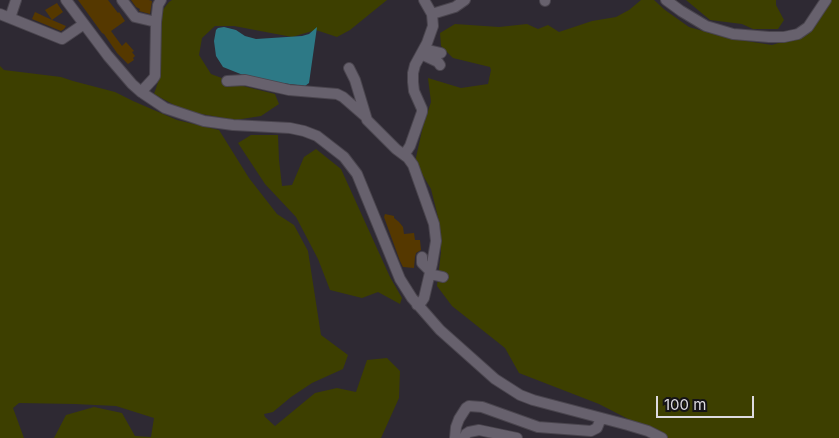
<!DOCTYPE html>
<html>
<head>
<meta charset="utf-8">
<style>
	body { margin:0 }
	#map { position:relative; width:839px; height:438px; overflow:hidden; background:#2e2933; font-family:Inter,sans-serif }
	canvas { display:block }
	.scale { position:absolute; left:656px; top:396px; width:98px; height:22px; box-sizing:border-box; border:2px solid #dddae0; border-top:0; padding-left:6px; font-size:15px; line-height:18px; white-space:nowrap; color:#dddae0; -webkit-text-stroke:4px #151317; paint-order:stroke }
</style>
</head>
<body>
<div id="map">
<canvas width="839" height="438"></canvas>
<div class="scale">100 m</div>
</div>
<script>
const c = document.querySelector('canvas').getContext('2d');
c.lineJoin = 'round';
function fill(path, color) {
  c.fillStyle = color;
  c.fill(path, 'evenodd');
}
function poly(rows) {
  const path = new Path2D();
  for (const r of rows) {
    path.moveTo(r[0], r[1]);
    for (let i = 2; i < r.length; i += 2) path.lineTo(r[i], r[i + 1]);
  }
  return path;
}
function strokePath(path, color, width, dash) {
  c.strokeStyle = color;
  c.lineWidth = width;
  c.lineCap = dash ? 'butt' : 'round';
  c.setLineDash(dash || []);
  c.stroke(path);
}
fill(poly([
	[172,0,387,0,350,30,337,37,316,30,292,37,234,26,215,26,202,38,199,55,211,74,243,86,275,94,279,104,261,116,235,120,185,111,154,94,158,82,161,67,161,12,169,2],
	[641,0,654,0,665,10,689,27,727,38,772,45,802,36,830,0,839,0,839,438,665,438,599,404,519,373,505,348,452,306,437,286,441,252,439,221,431,189,415,162,423,126,431,102,428,78,461,88,488,84,491,70,490,67,453,58,441,46,440,33,455,24,499,27,527,24,538,29,548,25,559,32,592,21,616,17,629,10],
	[686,0,776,0,776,5,784,20,778,29,753,29,742,24,710,20],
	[0,66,4,70,61,77,73,81,115,92,133,101,177,120,219,130,249,178,277,214,294,225,308,251,321,335,348,355,343,369,312,383,291,397,273,412,264,414,265,417,275,426,315,393,337,388,356,392,367,360,387,358,400,371,399,398,381,438,54,438,66,415,94,407,122,413,135,436,151,437,154,418,116,406,75,404,19,403,13,408,24,438,0,438],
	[251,135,278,135,279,160,282,186,292,185,304,157,316,149,341,169,390,277,402,298,400,304,378,292,362,298,330,290,318,259,296,217,265,184,238,143]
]), '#3d3f00');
fill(poly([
	[224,27,236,30,245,36,256,39,302,36,309,34,317,27,309,83,305,86,274,82,243,75,223,67,216,56,214,41,216,30,218,28]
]), '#2d7986');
fill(poly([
	[78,0,108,0,118,13,119,12,125,21,111,31,122,46,126,42,134,51,132,52,135,56,133,58,134,60,128,64,117,53,104,34,102,33],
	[131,0,149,0,152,1,150,14,139,11,140,9,136,7],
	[57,3,63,12,52,20,66,26,64,29,61,31,32,19,35,12,52,20,45,10],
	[385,214,394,216,394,218,399,222,403,227,404,234,414,233,415,240,420,240,421,250,416,253,415,257,414,268,403,267,400,261,384,217]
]), '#553800');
const minor = poly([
	[66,0,108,56,132,84,141,92,165,108,204,121,233,125,290,128,304,131,317,136,344,157,357,174,400,279,412,298,440,330,495,379,520,395,533,400,628,425,648,431,662,438],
	[122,0,135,17,156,22],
	[666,0,681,11,706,26,733,34,769,37,784,37,798,34,808,27,826,0],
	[545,1,545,0],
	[0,14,62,39,84,24],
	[432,14,455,7,465,0],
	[10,18,16,0],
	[424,49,441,53],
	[421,54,438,62,440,65],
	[349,68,355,80,367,120,396,149,408,158,413,165,434,224,436,241,432,264,424,298,422,301,417,305],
	[227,81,245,80,289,90,337,94,343,97,366,117],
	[141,92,153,79,155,76,156,22,158,5,161,0],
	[404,155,410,146,422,112,422,109,414,91,413,82,413,73,415,65,427,43,433,26,432,14,424,0],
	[422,257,422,263,430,271],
	[430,274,443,277],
	[455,438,456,427,459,419,466,408,469,406,482,407,538,427,591,431,597,428,601,418],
	[464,438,466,434,469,432,479,430,517,438]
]);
strokePath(minor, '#4a454e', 12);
strokePath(minor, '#67616d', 10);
</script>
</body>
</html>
